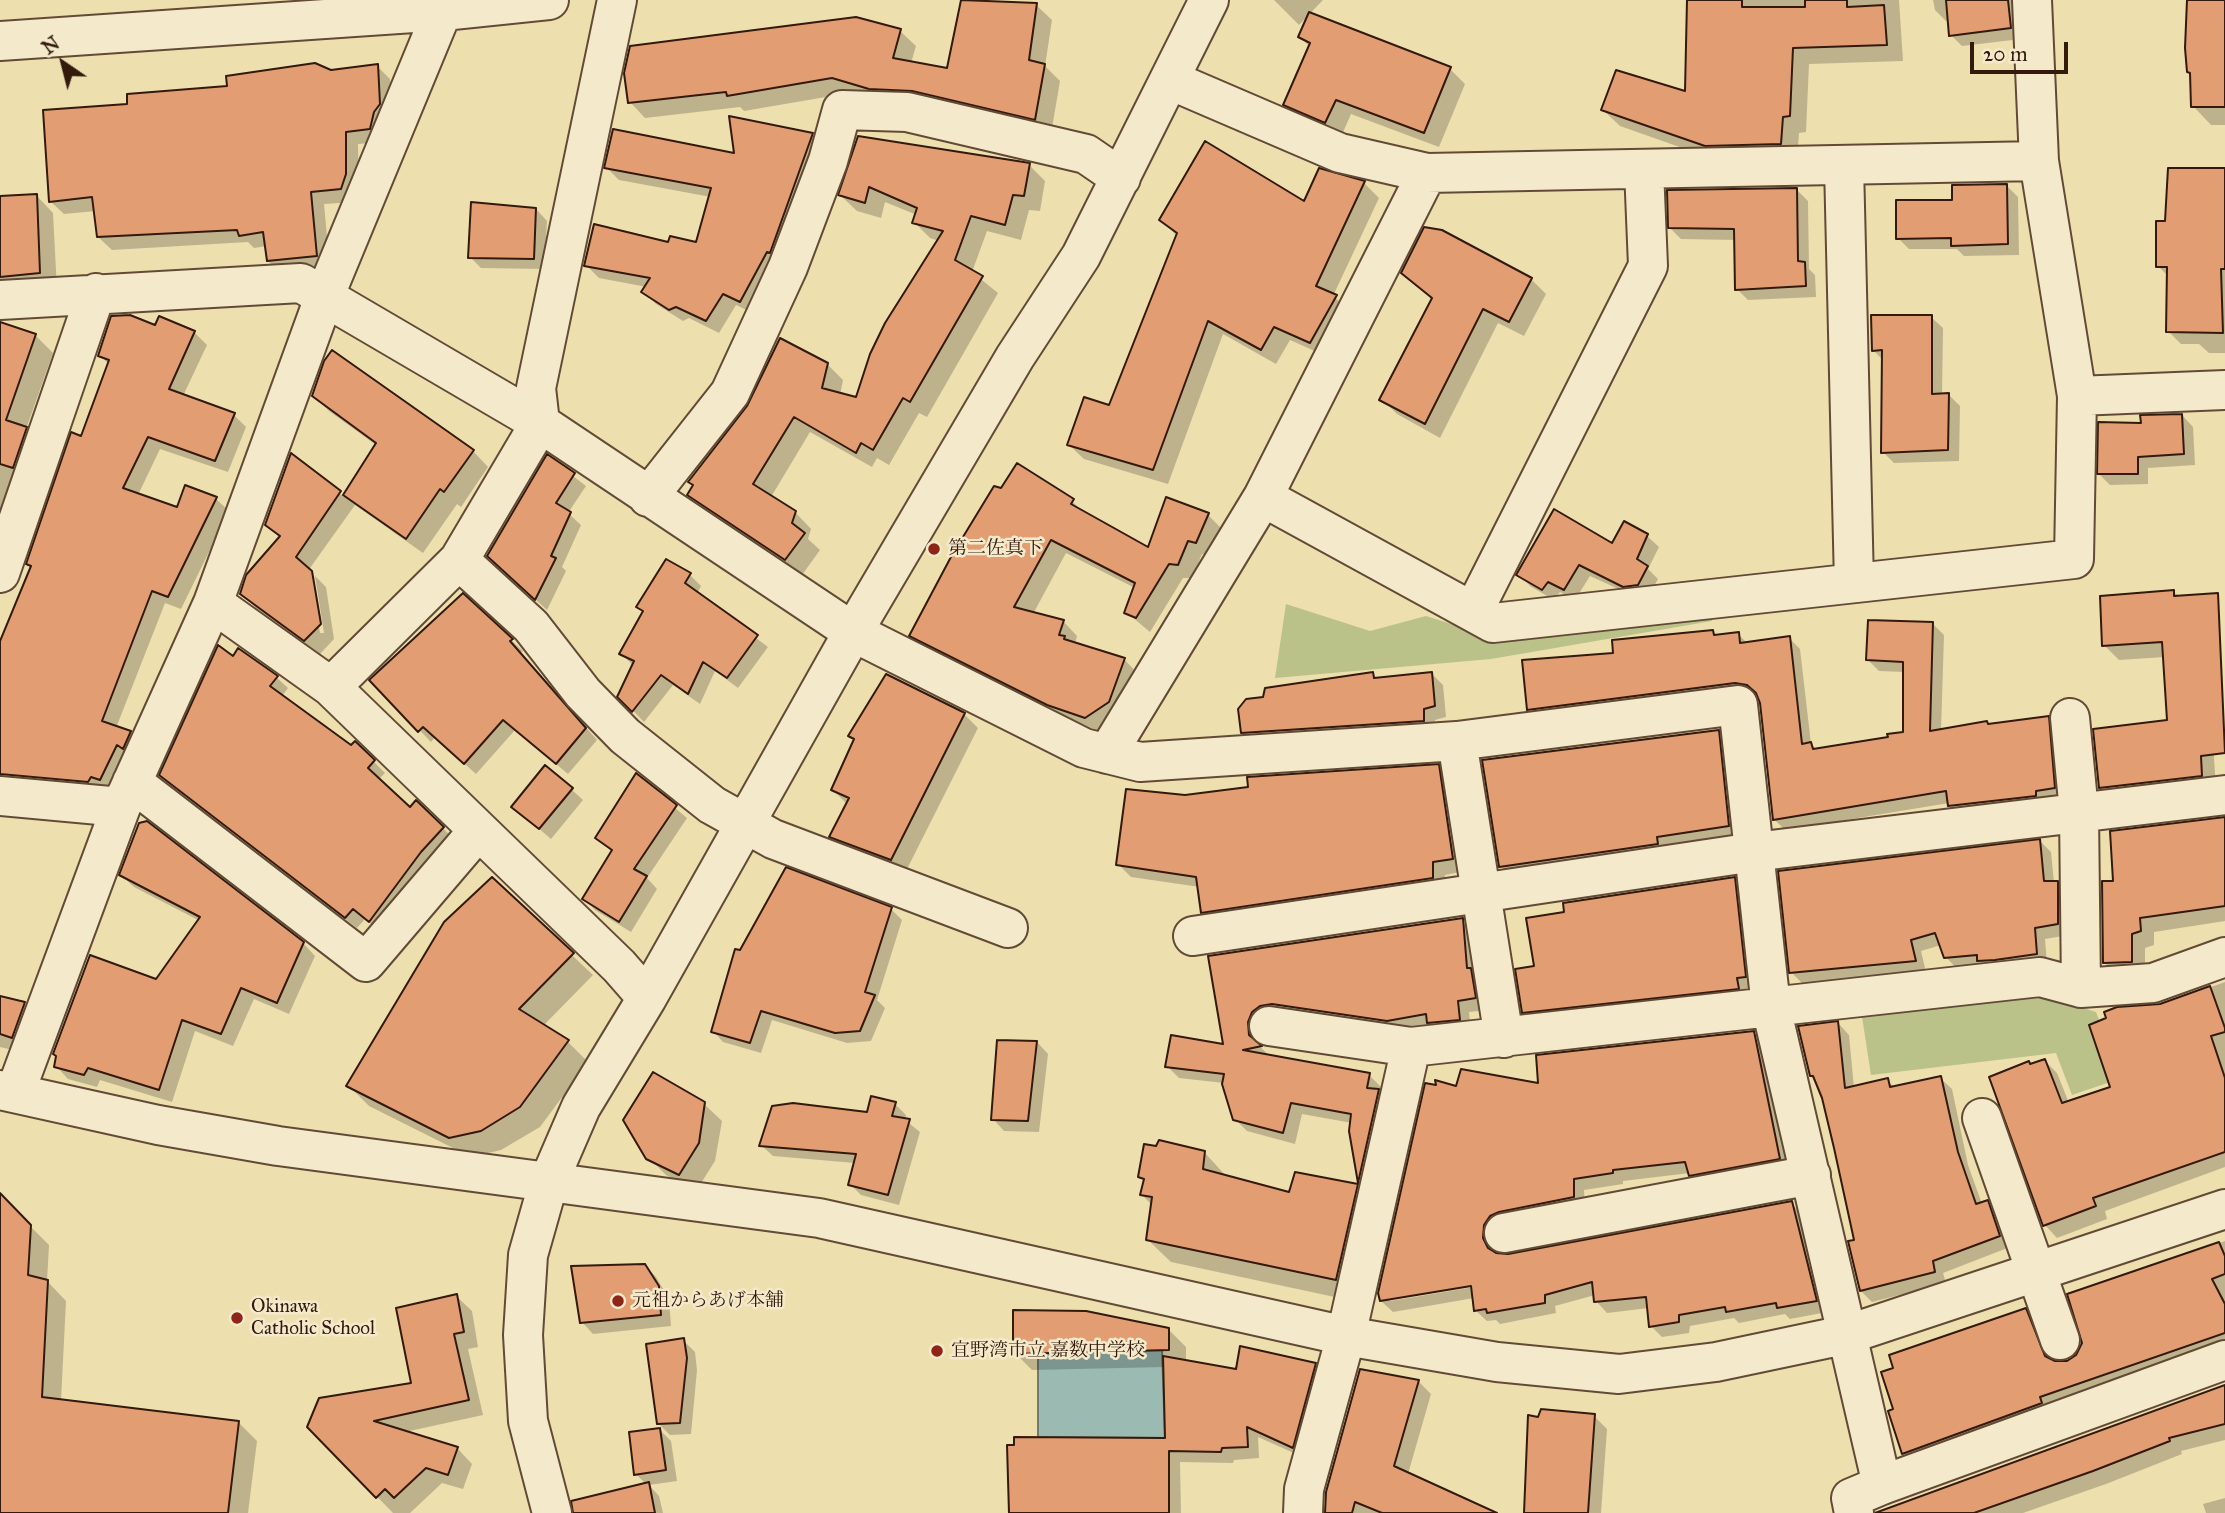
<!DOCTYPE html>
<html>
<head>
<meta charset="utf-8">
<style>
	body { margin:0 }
	#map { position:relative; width:2225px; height:1513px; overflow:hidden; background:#eedfaf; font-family:"IM FELL Great Primer",serif }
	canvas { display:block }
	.north { position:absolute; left:28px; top:28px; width:70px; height:70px; -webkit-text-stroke:5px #f4eacb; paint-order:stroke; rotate:325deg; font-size:19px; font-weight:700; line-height:28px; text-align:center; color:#331a0d }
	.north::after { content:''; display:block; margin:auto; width:24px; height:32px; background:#331a0d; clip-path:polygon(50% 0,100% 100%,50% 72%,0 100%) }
	.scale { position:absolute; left:1970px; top:42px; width:98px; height:32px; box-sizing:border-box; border:4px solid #331a0d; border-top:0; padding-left:9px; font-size:21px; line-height:24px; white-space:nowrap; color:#331a0d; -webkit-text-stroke:5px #f4eacb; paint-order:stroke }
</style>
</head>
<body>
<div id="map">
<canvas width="2225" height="1513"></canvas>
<div class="north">N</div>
<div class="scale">20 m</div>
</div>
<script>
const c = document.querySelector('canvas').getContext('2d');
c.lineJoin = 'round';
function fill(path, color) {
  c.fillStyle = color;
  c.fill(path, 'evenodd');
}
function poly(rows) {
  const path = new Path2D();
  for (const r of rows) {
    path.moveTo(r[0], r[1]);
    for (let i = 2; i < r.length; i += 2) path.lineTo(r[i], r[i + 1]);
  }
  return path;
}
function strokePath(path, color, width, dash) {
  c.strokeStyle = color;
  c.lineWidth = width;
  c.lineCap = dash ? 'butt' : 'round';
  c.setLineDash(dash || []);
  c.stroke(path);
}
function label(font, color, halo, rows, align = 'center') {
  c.font = font + ' "IM FELL Great Primer","Noto Serif JP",serif';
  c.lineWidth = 5;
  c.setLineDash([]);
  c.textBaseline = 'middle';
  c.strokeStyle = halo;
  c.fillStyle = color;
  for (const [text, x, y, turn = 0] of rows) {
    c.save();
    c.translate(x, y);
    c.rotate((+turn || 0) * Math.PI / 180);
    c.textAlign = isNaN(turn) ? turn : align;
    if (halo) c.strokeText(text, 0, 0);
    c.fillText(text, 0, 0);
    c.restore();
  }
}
fill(poly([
	[1286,604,1370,631,1426,616,1492,637,1711,617,1712,621,1491,659,1275,678],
	[2034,992,2096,1012,2122,1078,2072,1095,2056,1053,1871,1075,1862,1017]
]), '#bac189');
const water = poly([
	[1162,1350,1165,1438,1038,1437,1038,1353,1162,1350]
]);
fill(water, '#9bbbb2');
strokePath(water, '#717b70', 2);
fill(poly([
	[962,0,1036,5,1052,20,1045,66,1060,81,1051,134,849,93,744,111,740,107,645,118,630,102,900,31,916,46,911,63,949,70],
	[1274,0,1323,0,1299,25],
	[1688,0,1899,0,1903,61,1809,64,1806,132,1799,133,1797,160,1722,162,1620,126,1603,110,1687,93],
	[1933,0,2017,0,2021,39,1962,46,1951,35,1950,20,1946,21,1935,10],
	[2189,0,2225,0,2225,125,2211,125,2193,106],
	[1300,37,1450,69,1465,84,1439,147,1351,114,1341,137,1300,119,1285,104,1310,47],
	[377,66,390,79,393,117,383,142,358,144,359,188,354,202,324,204,330,269,281,274,268,261,267,246,254,248,248,242,112,250,98,237,96,211,64,214,50,201,129,106,229,87],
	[812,135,825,147,753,313,736,305,719,333,689,318,683,321,656,304,644,292,647,287,599,278,586,265,669,245,697,244,711,197,619,180,606,167,736,155],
	[859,138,1029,165,1045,181,1040,211,1029,210,1021,240,987,231,972,272,998,293,927,417,919,413,889,465,877,458,872,467,810,432,771,497,795,512,811,529,808,539,820,550,802,575,706,511,690,495,827,364,843,380,840,395,857,400,939,241,930,238,914,222,917,215,885,202,881,218,857,211,840,195],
	[1320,170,1364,183,1379,198,1333,296,1351,312,1326,356,1290,340,1276,364,1223,334,1168,484,1084,459,1069,445,1110,407,1177,236,1161,220,1305,204],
	[2225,170,2225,353,2209,353,2199,344,2181,344,2168,331,2169,277,2158,266,2166,223],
	[2006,185,2018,197,2019,255,1964,256,1957,249,1909,249,1898,238,1954,202],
	[1797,190,1808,201,1809,269,1815,275,1816,297,1748,300,1737,289,1736,240,1681,239,1670,228],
	[36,195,53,213,57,290,0,296,0,198],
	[536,209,547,221,544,269,481,268,470,257],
	[1403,273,1531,279,1546,294,1524,336,1498,323,1440,438,1397,414,1382,399,1433,300],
	[1931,317,1943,328,1942,395,1949,395,1960,406,1959,461,1894,463,1883,452,1883,360,1873,350],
	[0,324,35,335,53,353,26,429,44,446,0,538],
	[156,328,194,332,207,345,183,396,234,415,246,427,228,472,160,449,138,495,178,509,186,487,216,499,229,511,181,609,165,603,116,728,130,733,143,745,113,792,0,787,0,652,32,567,28,563,82,438,109,365,100,355],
	[314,396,473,451,488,467,461,507,457,504,423,553,355,505,310,568,320,633,324,633,315,576,326,587,334,639,320,654,256,608,242,594,280,538,267,524,292,456,344,497,376,445,329,411],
	[2182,415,2193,427,2195,465,2148,468,2148,484,2110,485,2099,474,2143,425],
	[548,457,586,486,568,513,581,525,562,567,566,571,547,610,500,567],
	[1072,501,1085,514,1149,549,1208,515,1222,529,1210,557,1202,554,1192,578,1183,578,1150,632,1126,612,1135,588,1066,553,1033,614,1063,621,1077,636,1075,644,1124,659,1138,674,1100,732,926,650,911,635],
	[1647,536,1659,547,1648,569,1658,579,1649,596,1636,597,1590,576,1575,600,1560,592,1554,600,1530,586,1519,574],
	[667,561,690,575,701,586,697,594,768,647,738,688,715,671,700,704,673,685,644,722,620,697,634,666,621,654,644,612,638,607],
	[2173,592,2205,611,2216,790,2115,802,2100,787,2169,722,2165,657,2119,660,2104,645],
	[463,596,523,651,520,653,597,740,568,774,515,730,476,774,435,737,431,742,371,680],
	[1933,624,1944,635,1941,731,1987,723,1990,726,2048,717,2059,729,2065,798,1961,817,1949,803,1785,830,1774,819,1759,696,1747,694,1540,720,1529,709,1615,655,1712,632,1717,637,1738,634,1747,643,1789,638,1800,649,1811,744,1817,750,1905,734,1905,672,1879,671,1868,660],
	[233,659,276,677,288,688,282,696,351,747,355,743,385,773,378,780,410,809,416,802,454,839,381,932,365,919,357,928,161,775],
	[1373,674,1378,679,1432,674,1443,685,1446,717,1435,720,1434,732,1254,744,1243,733,1265,698],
	[887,676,964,714,978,728,905,873,845,850,831,837,848,805,833,790,855,741,850,736],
	[1718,731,1729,743,1740,837,1512,877,1501,866],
	[1438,766,1451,779,1465,871,1445,875,1445,890,1215,925,1203,912,1200,887,1131,877,1118,864,1185,797],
	[636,775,687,818,647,878,657,889,631,932,595,910,584,898,612,852,597,838],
	[571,789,583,800,551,839,514,807],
	[2225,819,2225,921,2154,932,2154,945,2145,948,2145,975,2118,977,2104,962,2115,883],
	[2040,841,2051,852,2054,883,2068,894,2069,935,2045,939,2047,964,1957,969,1946,957,1941,945,1921,951,1926,972,1802,983,1791,972],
	[121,875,303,943,315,956,289,1014,254,999,233,1046,195,1031,172,1102,100,1080,97,1087,68,1079,56,1066,156,981,200,921,134,887],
	[1734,879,1745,890,1756,988,1748,988,1749,999,1535,1023,1524,1012,1536,967],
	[492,880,593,975,543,1026,568,1042,588,1062,540,1127,501,1150,471,1157,369,1106,348,1085],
	[891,909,902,920,877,1000,885,1008,871,1041,847,1043,772,1020,761,1053,723,1042,713,1031],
	[1462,920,1474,932,1487,1010,1469,1012,1471,1031,1259,1035,1260,1047,1270,1056,1369,1075,1381,1087,1380,1093,1390,1103,1370,1192,1360,1182,1352,1123,1302,1114,1295,1144,1247,1131,1235,1119,1224,1083,1179,1078,1167,1066,1226,1046,1210,957],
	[2225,982,2225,1167,2105,1211,2107,1219,2057,1238,2045,1225,2031,1066,2045,1061,2057,1073,2069,1103,2113,1088,2161,1005],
	[0,998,24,1004,35,1015,21,1052,0,1047],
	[1838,1023,1849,1035,1854,1088,1887,1080,1895,1088,1940,1078,1952,1089,1968,1165,1982,1204,1987,1202,1998,1213,2010,1247,1943,1273,1946,1283,1872,1302,1861,1291,1856,1241,1823,1098,1811,1075],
	[1754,1033,1765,1045,1790,1170,1702,1186,1690,1173,1623,1181,1623,1184,1584,1190,1585,1208,1494,1237,1493,1250,1496,1255,1508,1256,1791,1203,1802,1214,1827,1312,1790,1319,1785,1314,1739,1323,1734,1318,1690,1326,1689,1333,1662,1337,1651,1326,1649,1308,1607,1313,1596,1301,1595,1295,1555,1306,1556,1313,1500,1324,1496,1320,1487,1321,1475,1310,1474,1298,1393,1312,1381,1301,1457,1088,1540,1085],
	[1480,1282,1480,1286,1390,1301,1390,1298],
	[1037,1042,1048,1054,1039,1132,1004,1131,993,1119],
	[704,1104,722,1121,715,1161,696,1191,666,1175,648,1157],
	[895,1104,906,1115,905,1120,920,1132,899,1205,861,1195,850,1184,855,1163,773,1156,761,1145],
	[1157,1148,1204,1152,1227,1177,1290,1194,1357,1186,1379,1209,1358,1302,1171,1262,1148,1240,1153,1206,1142,1195,1145,1182,1140,1177],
	[0,1210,15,1211,49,1245,47,1281,66,1301,61,1401,239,1423,257,1441,248,1513,0,1513],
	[2225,1241,2225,1347,1915,1464,1904,1453,1890,1412,2025,1310,2036,1322,2053,1362,2067,1363,2077,1356,2083,1344,2069,1295],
	[645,1265,656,1277,669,1299,671,1326,593,1334,582,1322],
	[456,1296,472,1311,478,1347,468,1349,483,1415,405,1432,457,1448,472,1464,463,1489,442,1483,410,1513,393,1513,309,1427,413,1385],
	[1168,1329,1186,1347,1186,1362,1237,1371,1315,1365,1327,1377,1305,1458,1258,1437,1259,1458,1234,1460,1233,1463,1180,1462,1181,1513,1011,1513,1167,1439,1165,1367,1032,1370,1015,1353],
	[683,1340,695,1352,697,1370,691,1434,670,1435,659,1424],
	[1361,1371,1419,1382,1431,1394,1408,1474,1498,1513,1325,1513],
	[2225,1387,2225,1440,2181,1451,2182,1454,2106,1484,2023,1513,1883,1513],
	[1594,1416,1607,1429,1601,1513,1525,1513],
	[660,1430,671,1441,677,1481,649,1485,659,1496,663,1513,603,1513,647,1485,636,1474],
	[2225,1498,2225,1513,2206,1513,2203,1504]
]), '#0003');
const building = poly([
	[961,0,1037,3,1029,60,1045,64,1035,120,912,91,869,89,832,78,727,96,726,92,628,103,624,73,630,46,856,17,901,29,893,58,947,68,961,0],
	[1687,0,1742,0,1742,7,1805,7,1805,0,1847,0,1847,7,1884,5,1887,45,1793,48,1790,116,1783,117,1781,144,1705,146,1601,110,1616,70,1685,91,1687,0],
	[1946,0,2008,0,2011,28,1949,36,1946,0],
	[2187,0,2225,0,2225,107,2191,107,2190,73,2187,72,2185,48,2187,0],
	[1309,12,1451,67,1424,133,1336,100,1325,123,1283,105,1310,43,1298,37,1309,12],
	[315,63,331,70,378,64,380,104,374,112,370,129,346,132,346,174,341,189,311,192,317,256,267,261,263,232,239,236,237,230,97,237,92,197,49,202,43,110,127,104,127,94,227,86,226,76,315,63],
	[729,116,813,133,770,253,767,252,740,302,723,294,706,321,676,307,669,310,641,292,650,278,584,266,594,224,668,242,670,236,696,242,711,188,604,168,613,129,734,153,729,116],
	[858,136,1030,163,1024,196,1013,195,1005,225,971,216,955,260,983,276,910,402,903,398,873,450,861,443,856,453,794,417,753,484,796,511,792,523,805,533,785,560,687,495,693,485,688,482,747,406,780,338,828,363,822,388,856,397,870,354,885,323,943,231,912,223,917,208,869,187,865,203,838,195,858,136],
	[1205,141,1304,201,1319,168,1365,181,1316,286,1337,295,1310,343,1274,327,1261,350,1208,321,1153,470,1067,445,1084,397,1109,405,1177,233,1159,220,1205,141],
	[2168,168,2225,168,2225,269,2221,269,2223,333,2166,332,2167,267,2156,267,2156,221,2165,221,2168,168],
	[2007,184,2008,244,1951,246,1951,238,1896,239,1896,200,1952,200,1952,185,2007,184],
	[1797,188,1798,261,1805,262,1806,286,1735,290,1734,229,1668,228,1667,190,1797,188],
	[37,194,40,273,0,277,0,196,37,194],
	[471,202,536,208,534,259,468,258,471,202],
	[1424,227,1442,230,1532,278,1509,322,1483,309,1425,424,1379,400,1432,298,1401,273,1424,227],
	[130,315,155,325,159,316,195,331,169,389,235,413,215,461,148,437,123,488,177,507,185,485,217,497,168,597,152,591,102,721,131,731,123,749,117,745,100,780,91,777,88,782,0,774,0,641,31,566,26,564,71,432,81,436,109,360,98,356,111,316,130,315],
	[1871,315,1932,315,1932,394,1949,393,1948,450,1881,453,1882,350,1872,351,1871,315],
	[0,322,36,334,6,420,27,427,13,468,0,464,0,322],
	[332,350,474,450,444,492,440,489,406,539,343,495,376,443,312,396,324,361,332,350],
	[2182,414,2184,454,2138,457,2138,474,2097,474,2098,422,2141,423,2140,415,2182,414],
	[291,453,341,491,296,557,312,571,321,624,304,641,240,594,246,575,280,536,265,525,291,453],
	[547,454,575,473,556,503,571,512,551,556,556,558,535,600,487,556,547,454],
	[1017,463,1074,499,1071,504,1148,547,1166,497,1209,513,1196,543,1188,541,1178,565,1169,564,1136,618,1124,613,1135,583,1051,540,1014,607,1064,620,1059,635,1065,636,1064,639,1125,658,1109,702,1085,718,1047,705,909,636,952,555,994,486,1001,488,1017,463],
	[1554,509,1612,543,1624,521,1648,534,1637,559,1648,566,1638,585,1623,587,1579,565,1564,590,1548,582,1542,590,1516,575,1554,509],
	[666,559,691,573,685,583,758,635,727,678,703,662,688,694,661,675,632,712,617,697,634,661,619,654,643,611,636,607,666,559],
	[2174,590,2174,596,2218,593,2225,753,2201,756,2202,776,2099,788,2093,729,2167,720,2162,642,2102,646,2100,596,2174,590],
	[463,593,513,639,510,641,586,728,556,764,503,720,464,764,423,727,418,732,369,680,463,593],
	[1868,620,1933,622,1930,731,1987,721,1988,724,2049,716,2055,788,2036,791,2036,796,1948,806,1946,791,1773,820,1760,703,1756,693,1747,685,1735,683,1527,710,1522,660,1613,653,1612,640,1713,630,1714,635,1739,632,1740,643,1790,636,1802,744,1811,742,1813,749,1888,737,1887,734,1903,732,1903,662,1866,660,1868,620],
	[218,645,233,656,238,648,278,676,270,686,351,745,355,741,375,760,368,768,410,807,416,800,444,827,421,852,369,922,353,909,345,918,159,775,218,645],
	[1373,672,1374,678,1432,672,1435,706,1424,709,1424,721,1241,733,1238,709,1246,699,1263,697,1265,688,1373,672],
	[886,674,965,713,891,860,829,837,849,798,831,790,854,739,848,736,886,674],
	[1719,730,1729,826,1657,837,1658,844,1499,867,1482,760,1719,730],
	[1439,764,1453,859,1433,862,1433,878,1201,913,1196,877,1116,865,1126,789,1185,795,1248,787,1247,777,1439,764],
	[545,765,573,788,539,829,511,807,545,765],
	[636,773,677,805,634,869,647,876,619,922,582,899,612,850,595,838,636,773],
	[2225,817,2225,906,2140,918,2141,931,2132,934,2132,962,2103,963,2102,881,2113,881,2110,831,2225,817],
	[147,821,304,942,277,1003,241,988,221,1034,182,1020,159,1090,88,1068,84,1075,54,1067,56,1056,53,1054,90,955,156,979,200,917,119,875,139,823,147,821],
	[2040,839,2044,881,2058,881,2058,924,2035,928,2037,954,1995,960,1977,961,1977,955,1944,958,1935,933,1911,940,1916,961,1789,973,1778,871,2040,839],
	[786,867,892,907,865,992,875,995,860,1031,835,1033,761,1011,750,1043,711,1032,735,949,740,950,786,867],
	[492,877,574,953,519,1009,569,1040,520,1107,481,1131,449,1138,346,1086,444,922,492,877],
	[1735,877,1746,977,1737,978,1739,989,1522,1013,1515,969,1534,966,1526,918,1564,912,1563,903,1735,877],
	[1463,918,1467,968,1471,968,1476,998,1458,1001,1460,1020,1427,1023,1426,1014,1387,1021,1272,1004,1260,1006,1252,1012,1248,1022,1249,1035,1262,1046,1243,1050,1370,1073,1367,1088,1379,1089,1358,1183,1349,1131,1351,1114,1291,1103,1283,1133,1233,1120,1222,1084,1224,1074,1165,1067,1171,1035,1223,1044,1208,956,1463,918],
	[2210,986,2225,1028,2225,1032,2211,1036,2225,1078,2225,1152,2093,1198,2096,1206,2043,1226,1989,1077,2029,1061,2030,1064,2045,1059,2062,1103,2110,1087,2089,1025,2106,1018,2104,1012,2117,1007,2160,1004,2210,986],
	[0,996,25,1002,12,1038,0,1034,0,996],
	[1838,1021,1845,1088,1888,1078,1890,1087,1941,1076,1958,1152,1976,1204,1988,1200,2000,1236,1933,1261,1935,1272,1860,1291,1848,1241,1854,1240,1834,1148,1822,1098,1813,1076,1810,1076,1798,1026,1838,1021],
	[1754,1031,1780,1159,1689,1176,1685,1162,1613,1170,1613,1173,1574,1179,1574,1197,1499,1212,1490,1216,1484,1225,1483,1238,1488,1248,1496,1253,1508,1254,1792,1201,1817,1301,1777,1308,1776,1303,1726,1312,1725,1307,1679,1315,1679,1322,1649,1327,1646,1297,1594,1302,1592,1282,1545,1295,1545,1303,1487,1313,1486,1309,1474,1311,1471,1286,1380,1301,1378,1293,1425,1083,1436,1085,1435,1080,1456,1086,1461,1069,1538,1083,1536,1055,1754,1031],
	[997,1040,1037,1041,1028,1121,991,1120,997,1040],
	[653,1072,705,1102,699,1143,679,1175,646,1159,623,1120,653,1072],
	[871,1096,896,1102,892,1116,910,1119,888,1195,848,1185,856,1154,759,1146,772,1106,793,1103,867,1112,871,1096],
	[1159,1140,1205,1151,1203,1169,1289,1192,1295,1172,1358,1184,1336,1280,1146,1240,1152,1197,1140,1195,1144,1179,1138,1177,1144,1144,1156,1146,1159,1140],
	[0,1193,31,1225,28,1275,48,1280,42,1397,239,1421,228,1513,0,1513,0,1193],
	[2219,1242,2225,1256,2225,1274,2212,1279,2225,1304,2225,1333,2040,1397,2042,1403,1902,1454,1888,1411,1893,1409,1881,1372,1893,1368,1889,1355,2026,1308,2045,1356,2055,1361,2067,1361,2076,1355,2082,1343,2067,1294,2219,1242],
	[645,1264,659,1286,661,1315,580,1323,571,1266,645,1264],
	[457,1294,464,1332,454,1334,469,1400,374,1421,458,1447,448,1475,426,1468,394,1498,385,1489,376,1498,307,1427,319,1398,411,1383,396,1308,457,1294],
	[1013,1310,1086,1311,1169,1328,1169,1350,1013,1354,1013,1310],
	[684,1338,687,1358,680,1423,657,1424,646,1344,684,1338],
	[1240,1346,1316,1363,1293,1448,1247,1427,1248,1447,1222,1448,1221,1452,1169,1451,1169,1513,1009,1513,1007,1445,1014,1445,1014,1437,1165,1438,1163,1356,1236,1369,1240,1346],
	[1360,1369,1419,1380,1394,1466,1497,1513,1382,1513,1355,1502,1352,1513,1325,1513,1326,1492,1360,1369],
	[2225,1385,2225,1424,2169,1438,2170,1441,2093,1471,1974,1513,1875,1513,2225,1385],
	[1541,1409,1595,1414,1588,1513,1524,1513,1528,1415,1538,1417,1541,1409],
	[660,1428,666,1470,634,1475,629,1432,660,1428],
	[649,1482,655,1513,573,1513,571,1501,649,1482]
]);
fill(building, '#e29e72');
strokePath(building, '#331a0d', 2);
const minor = poly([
	[0,41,443,11,549,0],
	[1170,80,1340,153,1427,173],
	[1844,165,1854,583],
	[0,300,301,283,540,423,853,632,1084,748,1140,762,1457,741,1738,705,1771,1007,1882,1485,2225,1360],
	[2077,396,2225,390],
	[648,497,730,393,788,267,828,161,842,110,907,112,1086,154,1121,178],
	[1263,497,1493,623,2074,559,2077,396,2039,161,2032,0],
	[459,560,531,626,583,693,625,736,712,805,773,839,1008,928],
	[0,573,96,293],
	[213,603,331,687,619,966,647,998],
	[1473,612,1648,266,1644,169],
	[331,687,459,560,540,423,536,388,617,0],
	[2070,718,2079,812,2081,988],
	[1457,741,1504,1038],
	[1107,754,1263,497,1427,173,2039,161],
	[132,782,366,962,477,832],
	[0,796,121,807],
	[1193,936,1754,852,2225,795],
	[1269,1026,1411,1047,2040,977,2081,988,2153,983,2225,957],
	[0,1090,158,1125,278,1146,819,1218,1346,1336,1497,1362,1619,1374,1716,1362,1849,1334,2225,1209],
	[15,1093,121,807,213,603,325,295,447,0],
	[1982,1118,2060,1340],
	[1504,1233,1811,1175],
	[552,1513,528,1421,523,1335,528,1255,549,1181,581,1107,647,998,853,632,1015,357,1081,256,1209,0],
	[1303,1513,1304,1489,1346,1336,1411,1047],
	[1854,1513,1851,1498,1882,1485]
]);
strokePath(minor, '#624b36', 42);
strokePath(minor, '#f4eacb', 38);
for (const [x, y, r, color] of [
	[934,549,7,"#8f2418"],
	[618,1301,7,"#8f2418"],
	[237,1318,7,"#8f2418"],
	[937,1351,7,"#8f2418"]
]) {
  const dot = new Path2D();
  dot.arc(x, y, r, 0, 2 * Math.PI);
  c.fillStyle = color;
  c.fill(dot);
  strokePath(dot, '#f4eacb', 2.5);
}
label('19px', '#331a0d', '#f4eacb', [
	["第二佐真下",948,549],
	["元祖からあげ本舗",632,1301],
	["Okinawa",251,1307],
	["Catholic School",251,1329],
	["宜野湾市立 嘉数中学校",951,1351]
], 'left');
</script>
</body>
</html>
